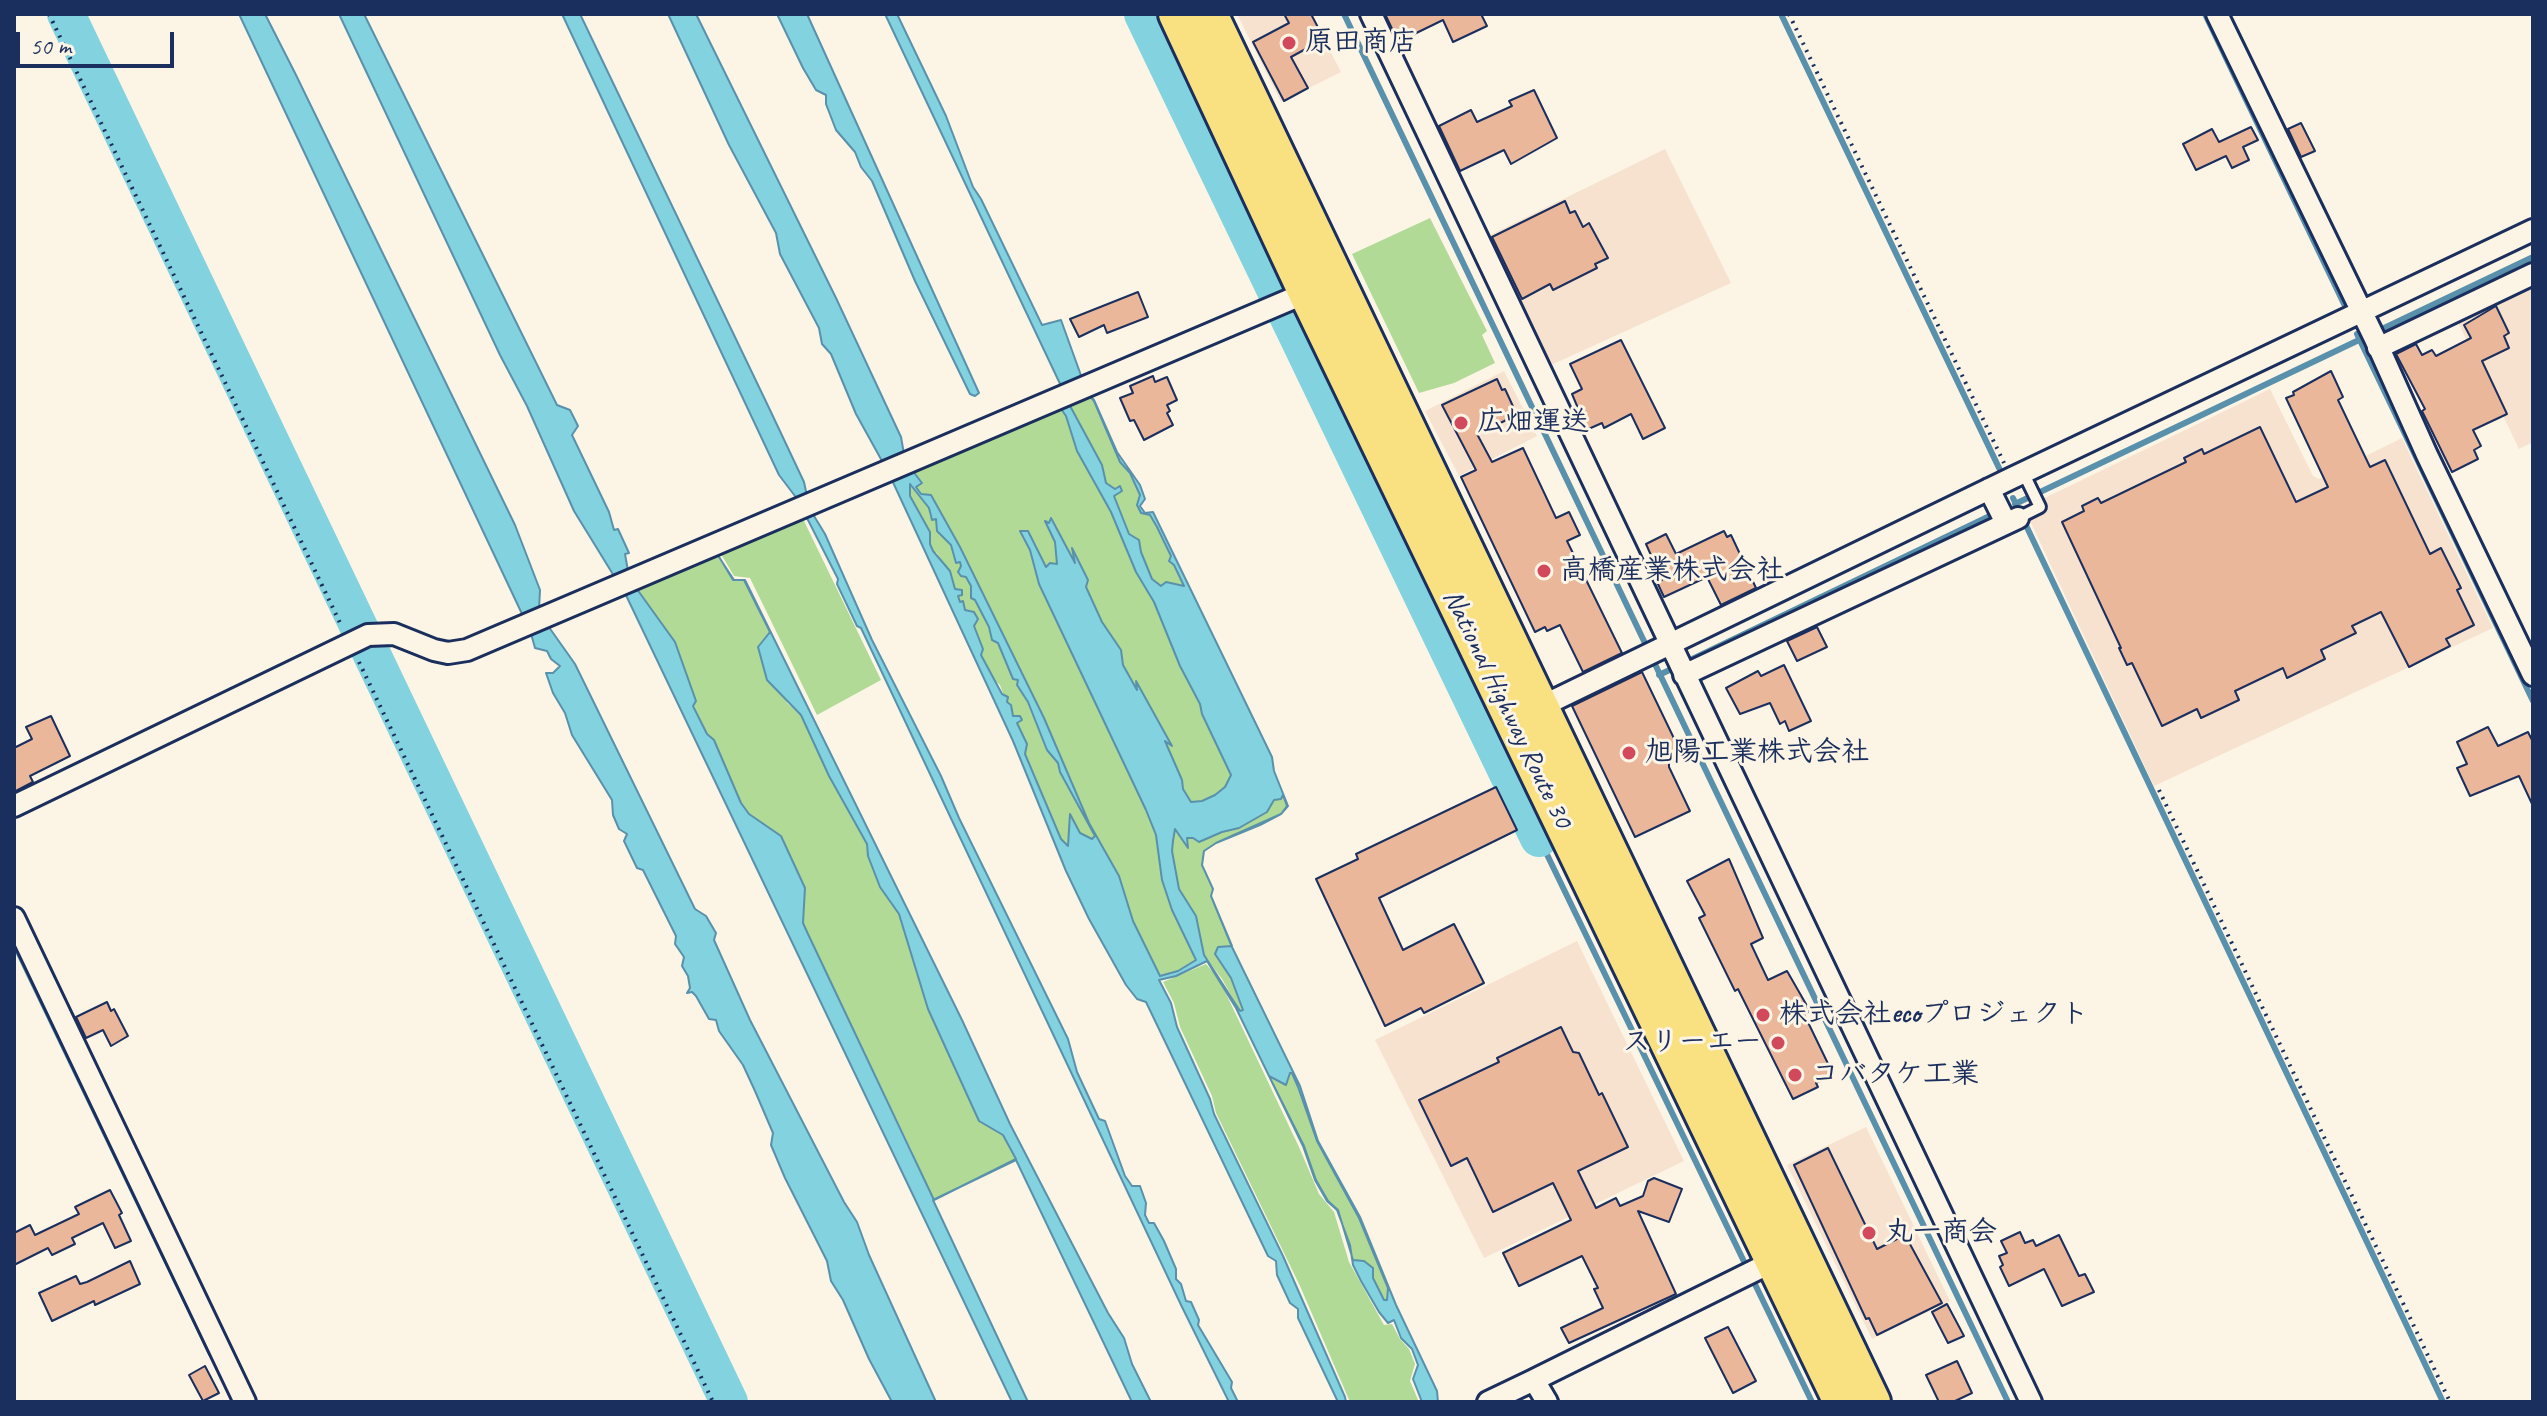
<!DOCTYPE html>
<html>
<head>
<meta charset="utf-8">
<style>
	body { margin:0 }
	#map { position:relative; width:2547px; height:1416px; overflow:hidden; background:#fcf5e5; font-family:Caveat,sans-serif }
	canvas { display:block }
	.frame { position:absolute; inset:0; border:16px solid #1b2f5e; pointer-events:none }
	.scale { position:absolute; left:16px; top:32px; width:158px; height:36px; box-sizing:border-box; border:4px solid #1b2f5e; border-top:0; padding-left:10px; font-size:24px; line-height:28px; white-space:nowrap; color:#1b2f5e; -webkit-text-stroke:6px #fcf5e5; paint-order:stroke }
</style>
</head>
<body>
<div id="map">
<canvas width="2547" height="1416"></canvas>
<div class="frame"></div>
<div class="scale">50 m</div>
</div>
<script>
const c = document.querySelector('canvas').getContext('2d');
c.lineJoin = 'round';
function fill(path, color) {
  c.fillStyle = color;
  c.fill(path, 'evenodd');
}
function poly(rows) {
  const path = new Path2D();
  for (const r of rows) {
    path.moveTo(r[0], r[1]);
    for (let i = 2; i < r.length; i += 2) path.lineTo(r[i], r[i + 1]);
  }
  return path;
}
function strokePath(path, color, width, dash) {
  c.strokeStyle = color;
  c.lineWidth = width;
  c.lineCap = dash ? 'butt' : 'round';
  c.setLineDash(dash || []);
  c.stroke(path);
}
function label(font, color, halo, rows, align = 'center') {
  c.font = font + ' Caveat,"Klee One",sans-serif';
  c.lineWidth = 6;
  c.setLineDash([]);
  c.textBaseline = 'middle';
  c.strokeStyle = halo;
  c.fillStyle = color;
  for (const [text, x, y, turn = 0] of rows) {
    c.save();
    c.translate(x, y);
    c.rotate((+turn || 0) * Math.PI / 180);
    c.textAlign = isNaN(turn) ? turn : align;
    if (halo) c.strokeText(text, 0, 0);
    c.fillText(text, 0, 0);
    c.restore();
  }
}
fill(poly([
	[1237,14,1311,14,1341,72,1281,102],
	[1665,149,1731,283,1549,366,1490,235],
	[2533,279,2533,442,2519,449,2456,318],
	[1504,371,1537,436,1459,476,1425,411],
	[2270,389,2313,476,2319,479,2402,438,2493,628,2154,786,2024,508],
	[1577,941,1684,1161,1484,1258,1375,1040],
	[1866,1127,1950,1301,1872,1339,1787,1165]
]), '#f7e2cf');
fill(poly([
	[1430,218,1487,331,1482,335,1495,363,1454,383,1419,393,1352,254],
	[1088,393,1094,401,1120,462,1130,473,1140,495,1137,505,1142,513,1150,515,1157,527,1185,586,1161,587,1152,579,1141,552,1139,540,1129,535,1114,495,1119,486,1115,489,1106,483,1102,465,1069,404],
	[1059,405,1067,416,1077,451,1111,512,1136,572,1154,602,1180,666,1200,704,1202,714,1231,775,1225,787,1215,795,1202,801,1191,802,1183,789,1182,780,1164,739,1123,665,1121,650,1102,622,1078,568,1051,519,1049,523,1046,522,1055,542,1057,564,1046,567,1028,531,1020,531,1030,550,1039,584,1146,810,1156,835,1162,880,1172,910,1196,961,1178,971,1160,976,1133,921,1119,876,1096,836,1092,839,1080,833,1070,816,1068,847,1061,839,1025,753,1027,744,1016,723,1022,720,1013,717,1011,705,1006,702,1000,685,994,680,980,654,983,649,974,626,960,603,950,575,937,553,933,552,930,544,930,532,921,519,909,493,910,483,929,508,930,517,936,518,951,545,954,558,960,561,971,586,971,598,975,600,1019,679,1020,690,1028,702,1047,750,1058,763,1060,772,1080,806,1044,718,960,547,931,495,921,494,916,487,912,469],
	[799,515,804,521,881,680,817,715,750,578,734,576,718,549],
	[715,550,733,580,744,580,770,632,787,703,801,715,829,776,867,844,868,856,892,905,899,914,928,1009,979,1121,1003,1135,1016,1160,933,1200,911,1149,808,934,803,923,805,888,781,836,749,814,741,803,714,741,707,734,650,611,634,584],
	[1283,793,1287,806,1281,814,1216,843,1204,851,1202,865,1213,889,1211,896,1232,947,1215,954,1231,978,1243,1010,1240,1011,1222,979,1204,955,1196,915,1179,889,1172,851,1173,841,1175,828,1181,839,1208,839,1222,832,1239,828,1267,812,1274,800],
	[1206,964,1219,979,1299,1147,1319,1194,1334,1212,1349,1262,1384,1325,1392,1324,1400,1339,1409,1349,1415,1364,1410,1381,1419,1402,1350,1402,1300,1286,1216,1113,1212,1096,1180,1027,1174,1003,1163,982],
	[1292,1073,1317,1141,1359,1218,1388,1288,1388,1300,1384,1301,1373,1278,1373,1268,1353,1260,1338,1210,1328,1201,1316,1180,1304,1146,1268,1075]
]), '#b1da97');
const water = poly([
	[239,14,265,14,295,73,515,525,540,590,539,609,523,616,239,14],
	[339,14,364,14,557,405,570,410,578,426,572,435,609,512,614,530,618,529,629,553,625,554,628,571,614,576,574,511,527,406,500,355,339,14],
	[562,14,580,14,770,410,804,482,807,496,798,500,779,475,562,14],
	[668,14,696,14,836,298,901,437,904,454,882,461,856,414,831,354,822,344,819,328,780,254,776,233,729,145,668,14],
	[777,14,807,14,979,393,975,396,970,394,915,281,872,181,861,167,855,152,836,130,826,104,826,95,816,90,803,68,777,14],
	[885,14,897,14,946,116,973,187,981,199,1042,325,1061,320,1083,381,1062,388,885,14],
	[1088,393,1094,400,1117,452,1140,485,1145,499,1140,506,1145,513,1153,512,1272,757,1274,771,1288,806,1281,814,1260,825,1216,843,1204,851,1202,865,1213,889,1211,896,1232,947,1300,1086,1318,1141,1360,1217,1396,1305,1437,1391,1438,1402,1422,1402,1413,1379,1418,1365,1412,1349,1401,1338,1394,1320,1388,1323,1379,1312,1361,1281,1353,1265,1350,1245,1337,1210,1327,1201,1315,1180,1303,1146,1236,1008,1207,961,1176,976,1159,980,1171,1003,1177,1027,1210,1099,1214,1114,1283,1256,1345,1397,1346,1402,1338,1402,1298,1318,1298,1309,1290,1303,1277,1275,1276,1261,1268,1256,1146,1002,1137,999,1126,985,1089,919,1066,871,1013,741,891,478,1088,393],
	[1088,394,1094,401,1120,462,1130,473,1140,495,1137,505,1141,513,1150,515,1157,527,1171,556,1169,561,1174,565,1184,586,1166,582,1161,586,1152,579,1141,552,1139,540,1129,534,1114,496,1122,491,1120,486,1115,489,1106,483,1102,465,1069,404,1088,394],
	[1059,406,1066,416,1077,451,1111,512,1136,572,1154,602,1180,666,1200,704,1202,714,1231,775,1225,787,1215,795,1202,801,1191,802,1183,789,1182,780,1165,741,1172,746,1136,681,1137,690,1123,665,1121,650,1102,622,1086,587,1088,580,1072,548,1075,563,1051,518,1049,523,1045,521,1055,542,1057,564,1050,563,1046,567,1028,531,1020,531,1030,550,1039,584,1146,810,1156,835,1162,880,1172,910,1196,960,1178,971,1160,976,1133,921,1119,876,1089,823,1044,718,960,547,931,495,921,494,916,487,922,483,912,470,1059,406],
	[910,484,929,508,932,520,936,519,937,531,951,545,956,563,960,562,961,566,958,572,961,576,966,577,971,586,971,598,975,600,989,627,992,640,998,643,1013,679,1018,680,1017,685,1028,702,1047,750,1058,763,1060,772,1095,836,1092,839,1080,833,1070,814,1068,846,1061,839,1025,754,1027,744,1017,723,1022,720,1020,716,1013,716,1011,705,1007,702,1008,697,1002,694,981,655,983,649,974,626,978,619,974,612,965,610,963,601,960,602,958,596,962,595,962,590,955,589,950,571,933,551,930,544,930,532,910,496,910,484],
	[1283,795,1287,806,1281,814,1216,843,1204,851,1202,865,1213,889,1211,896,1232,946,1218,947,1215,954,1231,978,1243,1010,1240,1011,1204,955,1196,916,1179,889,1172,851,1173,841,1175,829,1188,848,1187,838,1193,838,1199,842,1222,832,1239,828,1267,812,1274,800,1281,799,1283,795],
	[1290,1073,1292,1073,1298,1087,1317,1141,1359,1218,1388,1288,1387,1300,1384,1300,1373,1278,1373,1268,1364,1261,1353,1260,1338,1210,1328,1201,1316,1180,1304,1146,1269,1076,1286,1085,1290,1073],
	[811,511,825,534,872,640,941,776,959,818,1068,1039,1077,1072,1099,1119,1105,1121,1125,1176,1132,1186,1140,1186,1146,1203,1145,1215,1149,1223,1154,1223,1164,1241,1176,1269,1176,1279,1181,1284,1186,1301,1191,1302,1199,1320,1198,1325,1232,1382,1231,1388,1238,1402,1229,1402,1182,1307,861,628,857,626,837,584,838,579,808,520,803,515,811,511],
	[715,550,733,580,745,580,962,1020,1010,1124,1108,1313,1124,1338,1132,1364,1151,1402,1132,1402,1016,1160,933,1200,1028,1402,1012,1402,623,589,715,550],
	[715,551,734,580,744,580,770,632,758,647,767,680,801,715,829,776,867,844,868,856,880,887,899,914,928,1009,979,1121,1003,1135,1016,1159,934,1200,808,934,803,923,805,888,781,836,749,814,741,803,714,740,707,734,693,706,696,701,675,642,634,585,715,551],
	[546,623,575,664,695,909,706,916,716,933,714,940,750,1020,844,1202,857,1222,869,1255,936,1402,892,1402,869,1359,843,1300,831,1281,827,1261,785,1178,771,1145,773,1133,755,1091,743,1065,719,1031,716,1020,709,1019,696,996,692,992,687,993,690,988,688,976,682,966,684,957,675,944,676,936,643,870,637,868,624,841,627,834,619,829,613,815,612,800,572,735,565,713,553,693,546,673,553,673,560,666,551,659,547,651,535,648,530,630,546,623]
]);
fill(water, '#83d2e0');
strokePath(water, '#5991ac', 2);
strokePath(poly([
	[1344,14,2008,1402],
	[1781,14,2000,470],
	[2205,14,2344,304],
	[2357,334,2533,701],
	[2013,498,2443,1402],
	[2015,504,2533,257],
	[1659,675,1998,512],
	[1539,838,1812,1402],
	[14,943,211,1354]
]), '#5991ac', 6);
strokePath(poly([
	[66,14,729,1402],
	[1143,14,1539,838]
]), '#83d2e0', 38);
const building = poly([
	[1284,14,1311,14,1324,39,1291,57,1308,88,1284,101,1253,42,1289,23,1284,14],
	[1385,14,1481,14,1487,26,1453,42,1443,20,1404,39,1403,37,1397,39,1385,14],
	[1534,90,1557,138,1511,164,1504,150,1460,171,1439,126,1471,110,1477,122,1512,106,1509,101,1534,90],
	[2301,123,2315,151,2301,157,2288,129,2301,123],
	[2251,127,2258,140,2243,147,2249,160,2232,168,2226,156,2196,170,2183,144,2212,129,2219,142,2251,127],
	[1565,201,1570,213,1575,211,1583,227,1589,223,1608,258,1595,264,1597,268,1553,290,1550,284,1522,299,1492,237,1565,201],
	[1138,292,1148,317,1107,333,1104,325,1079,337,1070,319,1138,292],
	[2496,306,2509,333,2504,336,2509,348,2482,361,2507,414,2473,430,2481,446,2474,450,2478,459,2452,472,2422,411,2425,409,2396,354,2416,344,2422,355,2432,350,2436,356,2471,338,2464,325,2496,306],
	[1621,340,1665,428,1643,439,1631,414,1604,428,1602,423,1584,431,1576,415,1580,413,1572,394,1582,389,1570,364,1621,340],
	[2331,371,2343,397,2338,400,2370,467,2385,460,2430,554,2441,548,2461,588,2457,590,2474,625,2446,639,2450,646,2409,667,2381,612,2352,626,2356,633,2321,650,2325,659,2287,678,2283,668,2235,691,2239,700,2201,718,2197,709,2162,726,2132,663,2127,665,2119,648,2121,648,2062,522,2084,511,2082,506,2098,498,2101,503,2186,462,2184,458,2202,449,2204,454,2260,427,2296,502,2328,487,2286,398,2294,395,2293,392,2331,371],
	[1153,376,1155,382,1167,377,1177,400,1167,405,1170,411,1167,413,1173,425,1144,440,1134,420,1130,421,1120,398,1133,393,1130,386,1153,376],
	[1497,379,1502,390,1505,389,1517,415,1477,434,1492,462,1523,448,1556,518,1569,512,1580,535,1567,541,1622,653,1583,672,1560,625,1547,631,1545,627,1535,632,1461,477,1476,470,1442,405,1497,379],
	[1724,531,1727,537,1731,535,1756,588,1721,605,1707,577,1664,597,1657,582,1662,580,1646,544,1666,534,1676,554,1724,531],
	[1817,627,1827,647,1797,661,1787,641,1817,627],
	[1784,665,1811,721,1789,731,1785,721,1780,724,1770,703,1740,714,1726,688,1758,671,1761,676,1784,665],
	[1642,672,1682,755,1669,763,1669,767,1690,811,1635,837,1572,706,1642,672],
	[51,716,70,756,30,776,33,782,14,792,14,744,16,747,32,739,26,727,51,716],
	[2488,727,2498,746,2528,732,2533,742,2533,806,2519,776,2470,796,2457,768,2467,764,2457,742,2488,727],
	[1496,787,1517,830,1379,898,1403,950,1454,924,1484,983,1424,1013,1421,1008,1385,1026,1316,879,1358,859,1356,854,1496,787],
	[1729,859,1763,938,1751,944,1768,980,1787,971,1810,1011,1804,1014,1833,1074,1816,1083,1818,1087,1793,1099,1738,989,1735,991,1699,918,1705,915,1687,881,1729,859],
	[107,1002,111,1011,114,1009,128,1036,111,1046,103,1030,86,1038,76,1017,107,1002],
	[1561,1027,1573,1052,1579,1053,1599,1095,1602,1093,1628,1147,1578,1171,1596,1208,1616,1198,1620,1206,1643,1196,1648,1181,1654,1178,1682,1189,1669,1222,1638,1211,1676,1294,1569,1343,1561,1328,1603,1308,1594,1289,1598,1288,1582,1256,1519,1286,1503,1253,1571,1220,1553,1183,1493,1212,1467,1158,1451,1166,1419,1100,1499,1062,1497,1058,1561,1027],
	[1828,1148,1877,1249,1905,1235,1942,1303,1877,1335,1869,1318,1866,1319,1794,1165,1828,1148],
	[110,1190,122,1213,119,1215,131,1241,115,1248,103,1223,72,1238,75,1244,52,1255,48,1248,14,1265,14,1233,30,1225,35,1235,79,1214,75,1207,110,1190],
	[2020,1232,2025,1243,2033,1240,2036,1246,2059,1235,2079,1276,2085,1274,2094,1292,2062,1306,2044,1269,2009,1286,2000,1267,2003,1265,1999,1256,2007,1253,2001,1241,2020,1232],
	[130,1261,140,1284,95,1305,94,1301,52,1321,39,1293,76,1276,80,1284,87,1282,130,1261],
	[1947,1304,1964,1336,1948,1343,1932,1312,1947,1304],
	[1728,1327,1756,1381,1733,1393,1705,1338,1728,1327],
	[1957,1361,1972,1393,1953,1402,1939,1402,1926,1375,1957,1361],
	[205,1366,219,1393,203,1401,189,1375,205,1366]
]);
fill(building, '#eab79b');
strokePath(building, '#1b2f5e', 2);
const lane = poly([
	[2018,518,2040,507,2023,472]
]);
const street = poly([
	[1371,14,2031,1402],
	[2217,14,2375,339,2427,455,2533,675],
	[2378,348,2533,274],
	[1989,489,2006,523],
	[1684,675,2018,518],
	[1534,710,2012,478,2533,230],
	[14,806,368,635,394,634,434,650,448,653,467,650,1315,289],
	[14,918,245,1402],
	[1534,1380,1774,1261],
	[1488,1402,1534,1380,1547,1402]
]);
const highway = poly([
	[1177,14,1307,293,1842,1402],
	[1209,14,1872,1402]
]);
strokePath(lane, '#1b2f5e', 16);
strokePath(street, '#1b2f5e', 26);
strokePath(highway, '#1b2f5e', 42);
strokePath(poly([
	[49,14,341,625],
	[1789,14,2004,463],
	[359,662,713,1402],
	[2159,790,2450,1402]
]), '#1b2f5e', 4, [2, 6]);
strokePath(lane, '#fcf5e5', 10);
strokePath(street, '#fcf5e5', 20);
strokePath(highway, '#f9e181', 36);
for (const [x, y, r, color] of [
	[1289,43,8,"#d1495b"],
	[1461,423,8,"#d1495b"],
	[1544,571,8,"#d1495b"],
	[1629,753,8,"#d1495b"],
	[1763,1015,8,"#d1495b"],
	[1778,1043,8,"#d1495b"],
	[1795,1075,8,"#d1495b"],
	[1869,1233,8,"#d1495b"]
]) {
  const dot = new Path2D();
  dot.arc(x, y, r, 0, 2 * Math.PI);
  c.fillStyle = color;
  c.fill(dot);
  strokePath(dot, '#fcf5e5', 3);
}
label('bold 28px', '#1b2f5e', '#fcf5e5', [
	["原田商店",1305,43],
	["広畑運送",1477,423],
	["高橋産業株式会社",1560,571],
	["旭陽工業株式会社",1645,753],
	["株式会社ecoプロジェクト",1779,1015],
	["スリーエー",1762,1043,"right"],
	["コバタケ工業",1811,1075],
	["丸一商会",1885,1233]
], 'left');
label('28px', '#1b2f5e', '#fcf5e5', [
	["National Highway Route 30",1507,709,64]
]);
</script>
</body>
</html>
